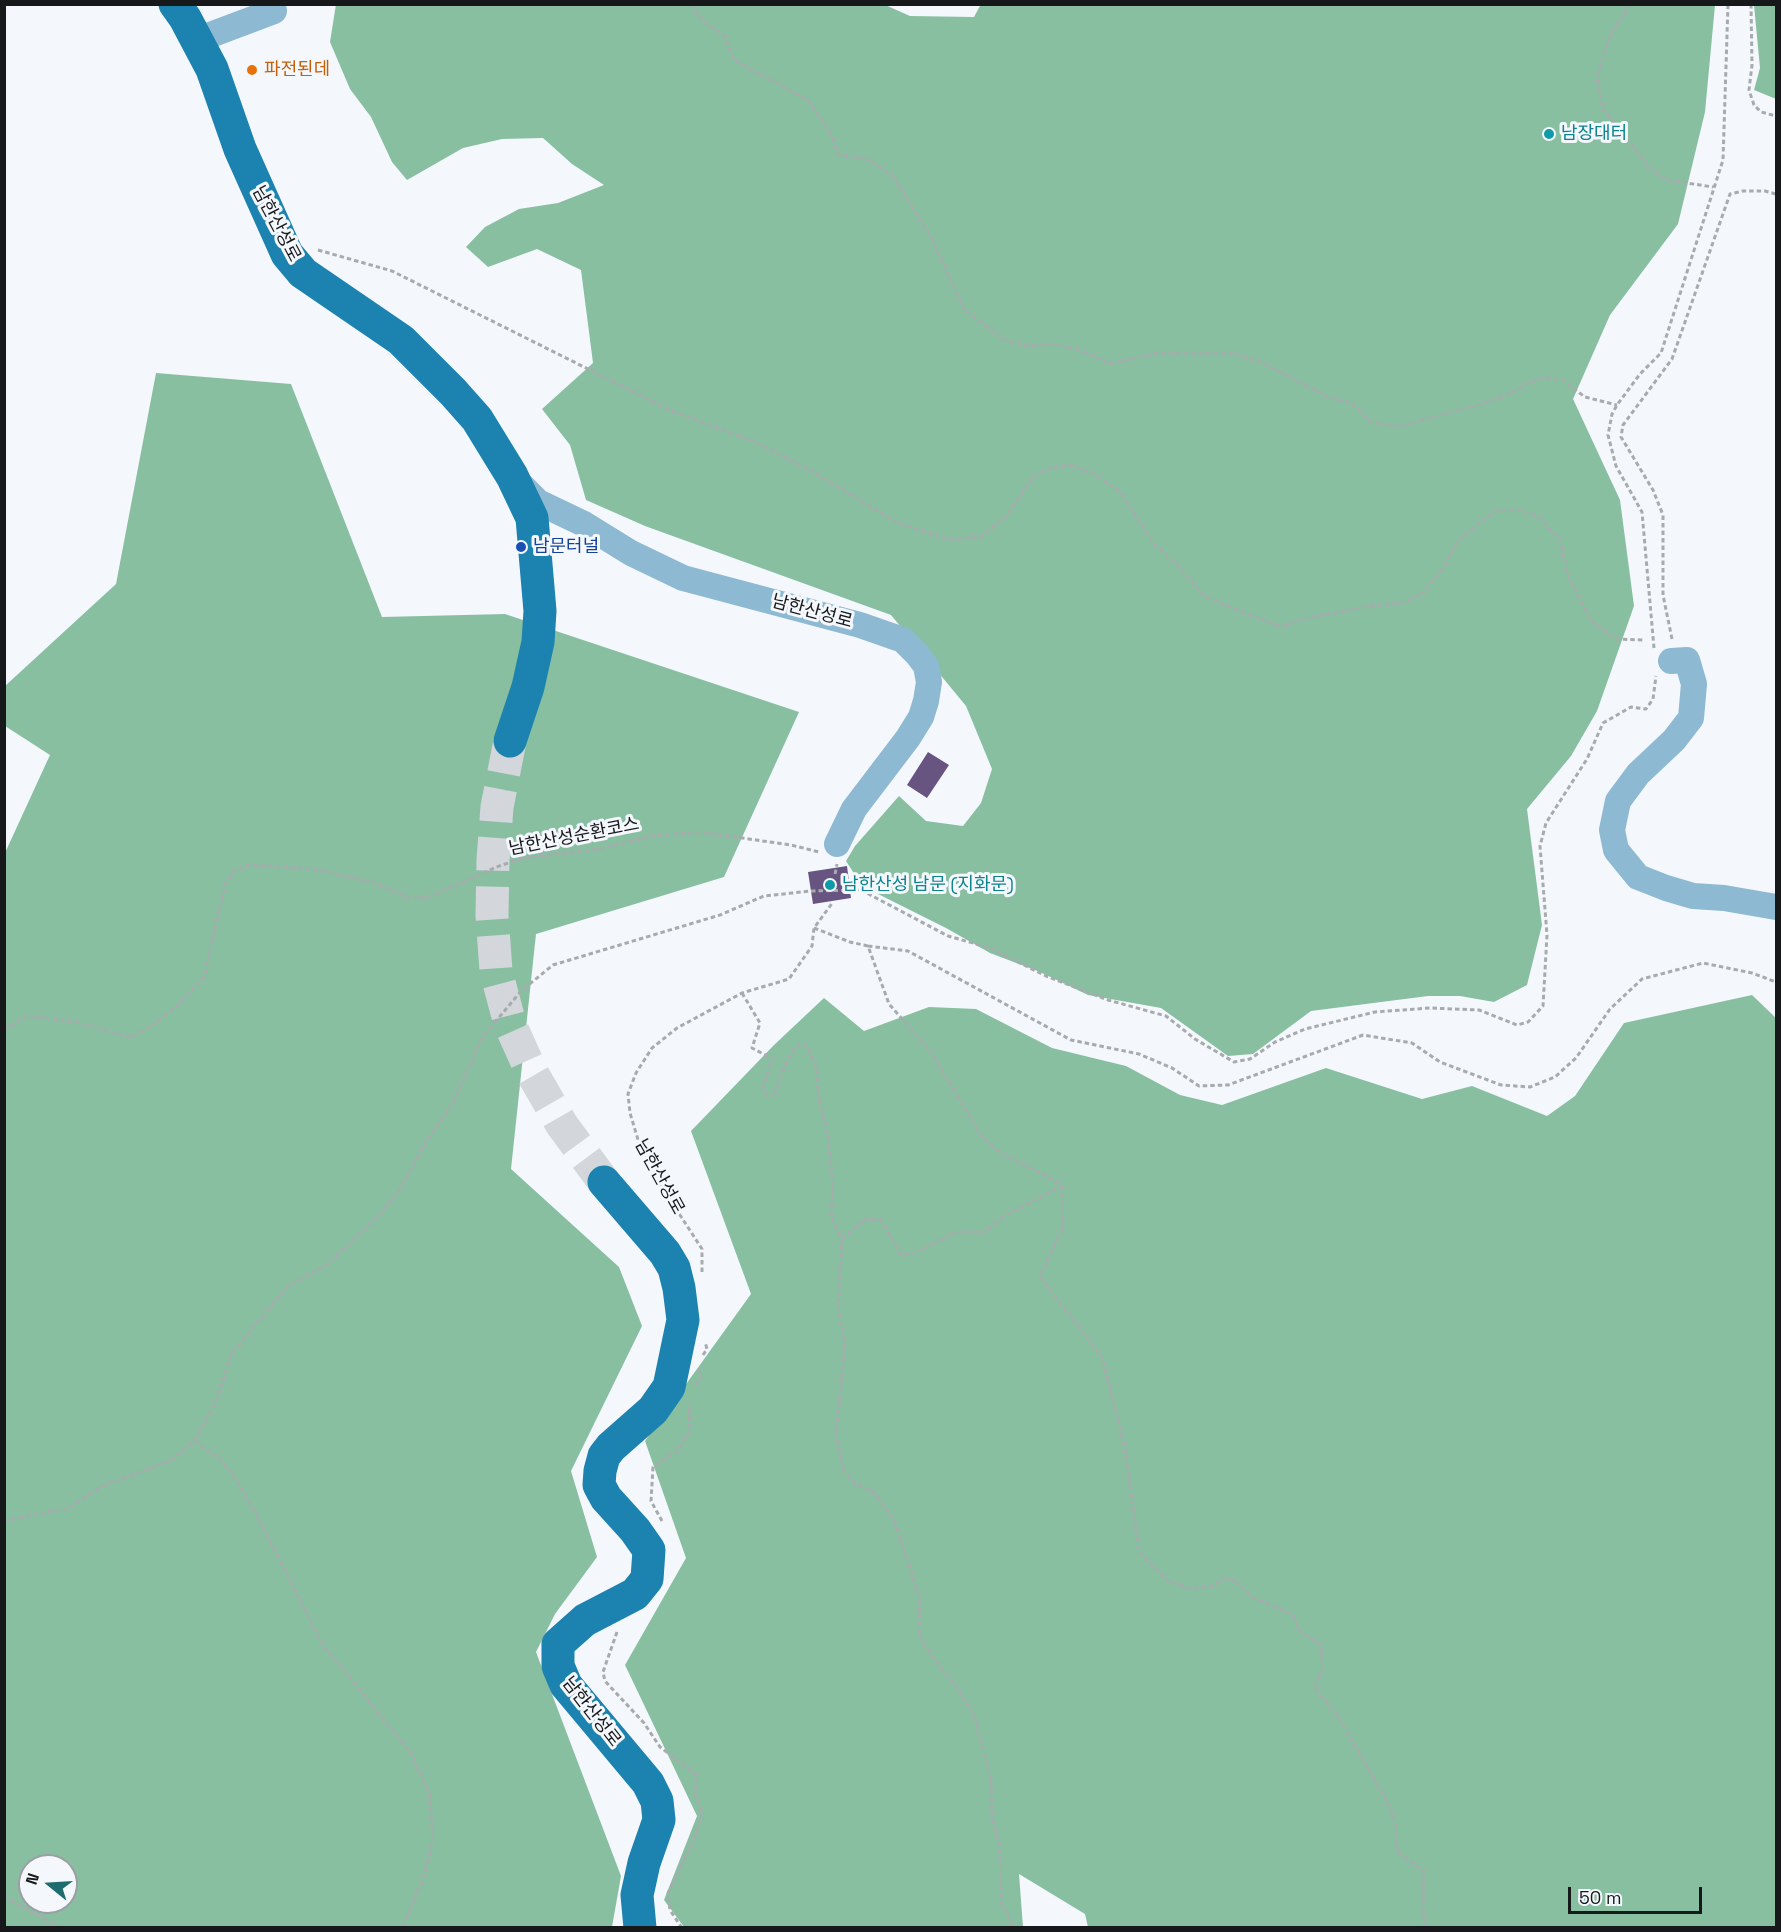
<!DOCTYPE html>
<html>
<head>
<meta charset="utf-8">
<style>
	body { margin:0 }
	#map { position:relative; width:1781px; height:1932px; overflow:hidden; background:#f4f8fd; font-family:"Space Grotesk",sans-serif }
	canvas { display:block }
	.frame { position:absolute; inset:0; border:6px solid #161819; pointer-events:none }
	.north { position:absolute; left:18px; top:1854px; width:60px; height:60px; box-sizing:border-box; background:#f4f8fd; border:2px solid #9b9ea2; border-radius:50%; rotate:288deg; font-size:16px; font-weight:700; line-height:24px; text-align:center; color:#161819 }
	.north::after { content:''; display:block; margin:auto; width:21px; height:27px; background:#1f6c6e; clip-path:polygon(50% 0,100% 100%,50% 72%,0 100%) }
	.scale { position:absolute; left:1568px; top:1887px; width:134px; height:27px; box-sizing:border-box; border:3px solid #161819; border-top:0; padding-left:8px; font-size:18px; line-height:21px; white-space:nowrap; color:#161819; -webkit-text-stroke:4px #f4f8fd; paint-order:stroke }
</style>
</head>
<body>
<div id="map">
<canvas width="1781" height="1932"></canvas>
<div class="frame"></div>
<div class="north">N</div>
<div class="scale">50 m</div>
</div>
<script>
const c = document.querySelector('canvas').getContext('2d');
c.lineJoin = 'round';
function fill(path, color) {
  c.fillStyle = color;
  c.fill(path, 'evenodd');
}
function poly(rows) {
  const path = new Path2D();
  for (const r of rows) {
    path.moveTo(r[0], r[1]);
    for (let i = 2; i < r.length; i += 2) path.lineTo(r[i], r[i + 1]);
  }
  return path;
}
function strokePath(path, color, width, dash) {
  c.strokeStyle = color;
  c.lineWidth = width;
  c.lineCap = dash ? 'butt' : 'round';
  c.setLineDash(dash || []);
  c.stroke(path);
}
function label(font, color, halo, rows, align = 'center') {
  c.font = font + ' "Space Grotesk","Noto Sans KR",sans-serif';
  c.lineWidth = 6;
  c.setLineDash([]);
  c.textBaseline = 'middle';
  c.strokeStyle = halo;
  c.fillStyle = color;
  for (const [text, x, y, turn = 0] of rows) {
    c.save();
    c.translate(x, y);
    c.rotate((+turn || 0) * Math.PI / 180);
    c.textAlign = isNaN(turn) ? turn : align;
    if (halo) c.strokeText(text, 0, 0);
    c.fillText(text, 0, 0);
    c.restore();
  }
}
fill(poly([
	[336,4,883,4,910,16,974,17,981,4,1715,5,1705,112,1678,224,1610,315,1573,399,1620,500,1634,606,1597,711,1571,756,1527,809,1542,925,1527,985,1494,1002,1460,996,1428,996,1311,1011,1253,1054,1228,1056,1161,1008,1088,995,1040,972,990,953,946,928,862,886,846,861,855,846,899,796,926,821,963,826,981,803,992,769,966,706,891,615,645,526,586,500,570,445,542,409,593,363,581,270,537,249,488,267,466,247,485,227,519,209,558,203,604,185,572,164,543,138,502,139,463,148,407,180,392,162,371,117,350,89,330,42],
	[1754,5,1776,5,1776,99,1754,90,1760,68],
	[156,373,291,384,382,617,505,614,799,712,724,877,536,934,511,1169,619,1267,642,1326,571,1471,597,1557,555,1614,536,1652,621,1876,612,1927,5,1928,4,855,50,755,5,726,5,686,116,584],
	[30,1866,66,1866,66,1902,30,1902],
	[1752,995,1776,1018,1776,1927,1088,1927,1085,1914,1019,1874,1023,1927,684,1927,664,1900,697,1816,625,1665,686,1558,645,1441,751,1294,691,1131,774,1045,824,998,864,1031,929,1007,976,1009,1052,1048,1126,1066,1180,1095,1222,1105,1326,1068,1422,1099,1472,1086,1547,1116,1575,1096,1624,1023]
]), '#88bfa1');
fill(poly([
	[928,752,949,765,927,798,907,785],
	[847,866,851,898,813,904,808,872]
]), '#675480');
strokePath(poly([
	[510,741,497,807,493,860,492,915,496,971,510,1024,531,1071,562,1125,604,1182]
]), '#d3d6db', 33, [33, 16]);
strokePath(poly([
	[691,4,703,22,725,36,734,60,808,100,832,135,838,154,870,160,893,176,932,239,964,309,1004,340,1028,346,1052,344,1081,350,1110,364,1158,353,1233,353,1263,363,1328,397,1351,403,1372,422,1397,427,1485,403,1512,393,1529,382,1546,378,1561,379,1585,397,1617,405],
	[1630,4,1609,38,1597,78,1603,109,1650,168,1667,180,1713,187],
	[1751,4,1752,65,1749,90,1754,105,1761,112,1776,116],
	[318,250,392,271,672,411,753,441,808,469,896,522,950,540,980,537,1007,515,1033,477,1050,468,1070,465,1095,474,1120,492,1156,546,1178,565,1205,597,1281,627,1303,619,1370,606,1406,602,1423,593,1442,570,1457,542,1479,523,1496,511,1519,510,1538,516,1560,539,1568,576,1591,621,1616,639,1643,640],
	[1672,639,1663,595,1663,515,1653,490,1621,437,1623,425,1672,359,1730,194,1743,191,1765,191,1776,194],
	[1654,648,1642,512,1616,466,1608,435,1612,414,1617,405,1640,374,1661,353,1723,160,1728,4],
	[835,874,837,864],
	[861,890,948,936,990,948,1046,976,1108,1000,1166,1016,1195,1039,1234,1062,1250,1059,1275,1042,1305,1029,1375,1012,1430,1008,1479,1010,1517,1025,1528,1022,1543,1006,1547,935,1540,846,1546,823,1587,759,1603,723,1631,707,1646,709,1653,699,1656,676],
	[814,928,850,942,868,946,889,1004,932,1053,981,1136,1002,1154,1047,1176,1062,1186,1063,1227,1040,1276,1102,1357,1125,1449,1139,1552,1167,1580,1190,1589,1211,1586,1226,1578,1234,1580,1252,1597,1293,1615,1301,1633,1321,1644,1323,1670,1314,1687,1335,1712,1387,1801,1396,1823,1397,1852,1424,1871,1423,1909,1425,1928],
	[868,946,908,951,1071,1040,1139,1054,1172,1068,1199,1086,1228,1085,1363,1035,1412,1043,1440,1062,1501,1085,1530,1087,1555,1077,1576,1058,1610,1009,1642,979,1703,963,1752,973,1776,982],
	[742,993,760,1023,752,1048,773,1059,763,1086,767,1097,774,1096,787,1060,799,1044,806,1045,816,1066,819,1099,828,1136,833,1186,831,1217,842,1239,838,1306,845,1344,836,1435,844,1471,855,1484,874,1492,895,1522,920,1599,919,1633,926,1648,955,1685,974,1715,991,1779,992,1817,1000,1846,1001,1902,1014,1928],
	[4,1029,28,1016,77,1022,131,1038,154,1024,178,1005,204,977,225,885,234,871,249,865,313,869,375,883,411,899,431,896,499,866,524,858,600,849,652,836,700,832,791,845,819,852],
	[842,1239,865,1219,881,1220,901,1255,917,1252,957,1232,984,1232,1006,1215,1062,1186],
	[702,1272,702,1249,656,1178,639,1143,630,1113,628,1094,636,1073,652,1048,677,1028,742,993,789,979,812,946,814,928,833,902],
	[703,1355,707,1349,705,1342],
	[696,1385,701,1377,699,1369],
	[194,1441,221,1460,234,1476,256,1514,323,1645,411,1753,429,1792,433,1838,424,1877,402,1928],
	[4,1521,69,1508,102,1486,172,1460,194,1441,216,1402,232,1353,287,1287,325,1266,376,1219,401,1188,425,1143,453,1103,482,1038,521,991,553,965,720,915,764,896,811,891],
	[662,1521,651,1501,653,1467,678,1450,690,1430,689,1404],
	[617,1632,603,1672,605,1681,644,1723,660,1747,697,1775,695,1794,702,1812,695,1837,668,1893,670,1910,682,1928],
	[4,1897,62,1928]
]), '#a7abae', 3, [4.5, 3]);
strokePath(poly([
	[197,40,274,11,272,4],
	[519,483,538,502,584,524,631,553,683,578,860,625,903,640,917,654,926,666,929,682,926,701,921,717,908,738,854,809,837,844],
	[1671,661,1687,660,1694,684,1691,718,1674,740,1638,774,1618,801,1612,830,1616,850,1638,877,1666,888,1693,896,1724,898,1776,907]
]), '#8db9d2', 26);
strokePath(poly([
	[175,4,185,18,212,69,240,149,287,254,303,273,401,340,453,392,477,419,512,476,532,518,540,611,538,642,528,687,510,741],
	[604,1182,665,1253,674,1268,679,1288,683,1320,669,1387,653,1410,611,1447,604,1456,600,1471,599,1485,606,1498,635,1530,649,1550,647,1579,635,1594,585,1620,558,1644,558,1666,566,1685,648,1783,657,1801,659,1820,644,1863,637,1895,640,1928]
]), '#1c82af', 33);
strokePath(poly([
	[811,891,861,890]
]), '#a7abae', 3, [4.5, 3]);
for (const [x, y, r, color] of [
	[252,70,6,"#e8710a"],
	[1549,134,6,"#0f9aa8"],
	[521,547,6,"#1a4fb4"],
	[830,885,6,"#0f9aa8"]
]) {
  const dot = new Path2D();
  dot.arc(x, y, r, 0, 2 * Math.PI);
  c.fillStyle = color;
  c.fill(dot);
  strokePath(dot, '#f4f8fd', 2);
}
label('18px', '#c56008', '#f4f8fd', [
	["파전된데",264,70]
], 'left');
label('18px', '#0d838f', '#f4f8fd', [
	["남장대터",1561,134],
	["남한산성 남문 (지화문)",842,885]
], 'left');
label('18px', '#161819', '#f4f8fd', [
	["남한산성로",276,224,62],
	["남한산성로",812,612,15],
	["남한산성순환코스",574,837,-11],
	["남한산성로",659,1177,61],
	["남한산성로",591,1712,52]
]);
label('18px', '#164399', '#f4f8fd', [
	["남문터널",533,547]
], 'left');
</script>
</body>
</html>
